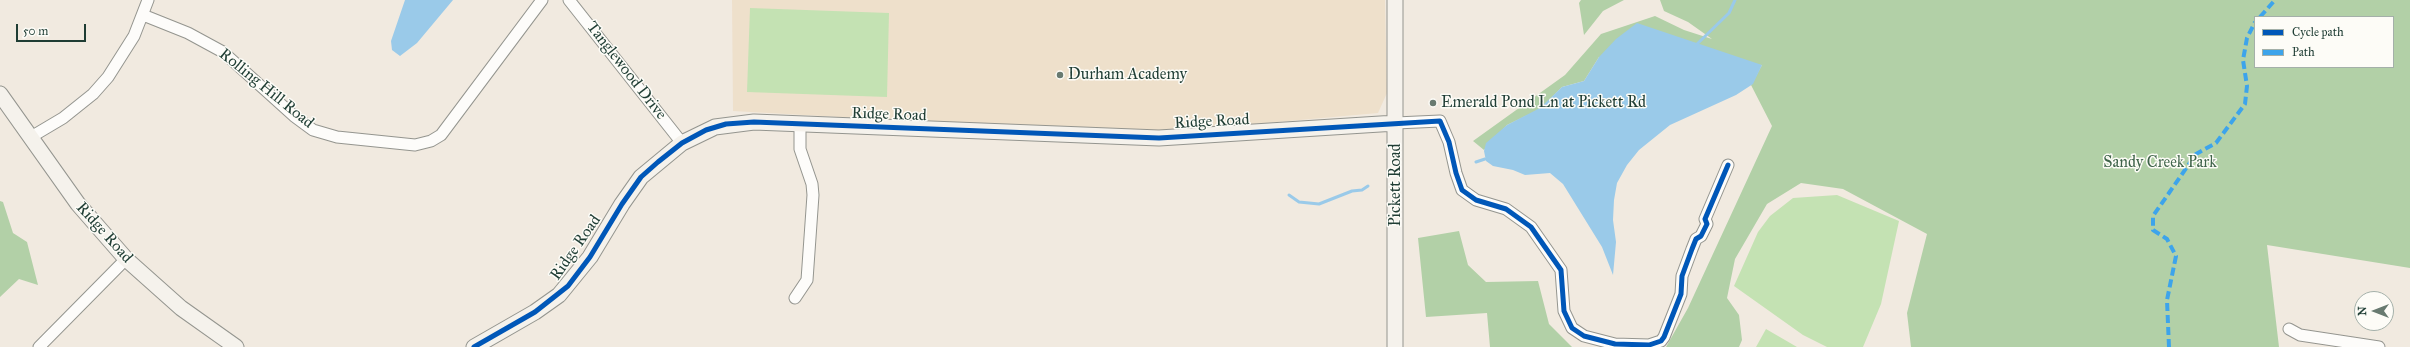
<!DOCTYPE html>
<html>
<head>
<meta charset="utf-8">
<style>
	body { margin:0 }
	#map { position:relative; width:2410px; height:347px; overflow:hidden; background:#f1eae0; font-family:"IM FELL Great Primer",serif }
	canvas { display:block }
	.legend { position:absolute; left:2254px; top:16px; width:140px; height:52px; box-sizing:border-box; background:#fdfcf7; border:1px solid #a4b0a9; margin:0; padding:5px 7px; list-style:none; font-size:12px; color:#1f3d34 }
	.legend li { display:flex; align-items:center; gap:8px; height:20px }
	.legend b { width:20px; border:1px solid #a4b0a9 }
	.north { position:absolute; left:2354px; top:291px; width:40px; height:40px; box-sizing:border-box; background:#fdfcf7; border:1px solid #a4b0a9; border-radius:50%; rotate:270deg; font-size:11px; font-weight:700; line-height:16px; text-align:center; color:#1f3d34 }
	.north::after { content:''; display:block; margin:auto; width:14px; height:18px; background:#687a70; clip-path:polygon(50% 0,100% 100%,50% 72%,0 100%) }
	.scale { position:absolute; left:16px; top:24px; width:70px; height:18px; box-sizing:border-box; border:2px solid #1f3d34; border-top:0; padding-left:5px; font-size:12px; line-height:14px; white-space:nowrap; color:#1f3d34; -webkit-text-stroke:3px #fdfcf7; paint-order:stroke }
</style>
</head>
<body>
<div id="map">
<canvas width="2410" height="347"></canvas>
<ul class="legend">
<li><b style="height:5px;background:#0057b8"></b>Cycle path</li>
<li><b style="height:5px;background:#3da4eb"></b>Path</li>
</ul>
<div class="north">N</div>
<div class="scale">50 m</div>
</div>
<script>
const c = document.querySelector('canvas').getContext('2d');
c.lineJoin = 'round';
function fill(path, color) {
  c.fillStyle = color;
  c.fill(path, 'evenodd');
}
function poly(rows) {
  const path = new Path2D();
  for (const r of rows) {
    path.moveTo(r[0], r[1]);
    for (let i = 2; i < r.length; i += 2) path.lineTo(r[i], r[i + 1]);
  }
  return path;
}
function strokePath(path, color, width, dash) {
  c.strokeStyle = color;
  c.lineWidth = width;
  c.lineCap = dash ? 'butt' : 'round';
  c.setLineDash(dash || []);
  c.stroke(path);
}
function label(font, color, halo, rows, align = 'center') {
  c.font = font + ' "IM FELL Great Primer",serif';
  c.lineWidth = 3;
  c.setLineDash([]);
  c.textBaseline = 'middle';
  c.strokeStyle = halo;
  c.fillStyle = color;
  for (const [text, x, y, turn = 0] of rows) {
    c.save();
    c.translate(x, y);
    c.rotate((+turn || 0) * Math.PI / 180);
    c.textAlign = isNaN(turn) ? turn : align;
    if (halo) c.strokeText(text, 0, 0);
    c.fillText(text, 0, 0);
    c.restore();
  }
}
fill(poly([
	[732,0,1385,0,1387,93,1378,113,1177,131,1071,130,733,111]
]), '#eee0cb');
fill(poly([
	[750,8,889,13,887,97,747,92],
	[1837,195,1899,221,1881,304,1863,347,1827,347,1803,335,1734,286,1758,232,1770,216,1793,198],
	[1766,329,1797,347,1756,347]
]), '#c4e2b3');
fill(poly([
	[1581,0,1624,0,1603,11,1584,35,1579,3],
	[1660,0,2410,0,2410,268,2267,245,2279,347,1911,347,1907,313,1927,234,1843,189,1801,183,1767,204,1735,259,1727,298,1739,315,1742,340,1739,347,1666,347,1688,308,1772,126,1751,85,1762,65,1599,57,1584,81,1562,87,1540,109,1507,125,1484,150,1473,141,1565,75,1601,34,1655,16,1684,30,1712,39,1688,22,1664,11],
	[2255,17,2393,17,2393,67,2255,67],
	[0,201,3,202,13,233,27,242,38,285,19,279,0,297],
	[1459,231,1468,265,1486,282,1538,281,1549,324,1572,347,1490,347,1487,313,1426,317,1418,238]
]), '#b2d0a7');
fill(poly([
	[405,0,453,0,417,43,400,56,392,50,391,41],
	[1637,23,1762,65,1753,84,1736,95,1670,125,1639,150,1627,165,1617,183,1614,200,1613,220,1616,242,1613,275,1602,247,1563,184,1550,173,1525,175,1513,170,1493,166,1486,161,1484,151,1486,143,1507,125,1540,108,1562,87,1584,81,1599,57,1616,39]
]), '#9acae9');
strokePath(poly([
	[1696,45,1729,13,1735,0],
	[1476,162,1485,159],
	[1289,195,1299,202,1319,204,1352,191,1362,190,1368,186]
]), '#9acae9', 3);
const street = poly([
	[569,0,682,143],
	[143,15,188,33,223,52,294,116,313,130,337,137,415,145,431,141,441,135,542,0],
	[1396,123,1440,121,1449,142,1456,173,1462,190,1476,200,1506,209,1531,227,1561,270,1564,311,1572,328,1584,336,1615,344,1649,345,1661,341,1664,337,1681,294,1682,276,1692,249,1696,239,1701,236,1707,224,1705,219,1728,165],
	[31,137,63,118,93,94,108,77,134,36,148,0],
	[795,298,807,280,813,195,812,184,800,149,800,124],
	[2289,329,2300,335,2379,347],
	[39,347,126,259]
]);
const secondary = poly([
	[1395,0,1395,347],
	[0,94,78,204,126,259,181,308,236,347],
	[474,347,535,312,559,295,590,257,622,204,641,177,682,143,715,127,754,122,1159,138,1396,123]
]);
strokePath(street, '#94958f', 13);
strokePath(secondary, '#94958f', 17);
strokePath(street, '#fdfcfa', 11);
strokePath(secondary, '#f5f2ec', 15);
strokePath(poly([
	[2260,17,2275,0],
	[2169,347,2167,300,2176,256,2167,239,2153,230,2153,216,2196,154,2216,143,2245,104,2247,86,2243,60,2247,38,2255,22]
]), '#3da4eb', 4, [8, 4]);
strokePath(poly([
	[474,347,535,312,568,286,590,257,622,204,641,177,658,162,682,143,706,130,726,124,754,122,1159,138,1440,121,1449,142,1456,173,1462,190,1476,200,1506,209,1531,227,1561,270,1564,311,1572,328,1584,336,1615,344,1649,345,1661,341,1664,337,1681,294,1682,276,1692,249,1696,239,1701,236,1707,224,1705,219,1728,165]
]), '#0057b8', 5);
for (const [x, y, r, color] of [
	[1060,75,4,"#687a70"],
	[1433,103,4,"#687a70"]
]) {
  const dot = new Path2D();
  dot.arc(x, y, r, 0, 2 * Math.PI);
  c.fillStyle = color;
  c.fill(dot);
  strokePath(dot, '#fdfcf7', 1.5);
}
label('16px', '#1f3d34', '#fdfcf7', [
	["Tanglewood Drive",626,71,52],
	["Rolling Hill Road",266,89,39],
	["Ridge Road",889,115,2],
	["Ridge Road",1212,122,-3],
	["Pickett Road",1396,185,-90],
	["Ridge Road",104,233,48],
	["Ridge Road",576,248,-55]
]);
label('16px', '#1f3d34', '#fdfcf7', [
	["Durham Academy",1068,75],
	["Emerald Pond Ln at Pickett Rd",1441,103]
], 'left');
label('16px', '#3f644a', '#fdfcf7', [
	["Sandy Creek Park",2160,163]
]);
</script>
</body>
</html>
